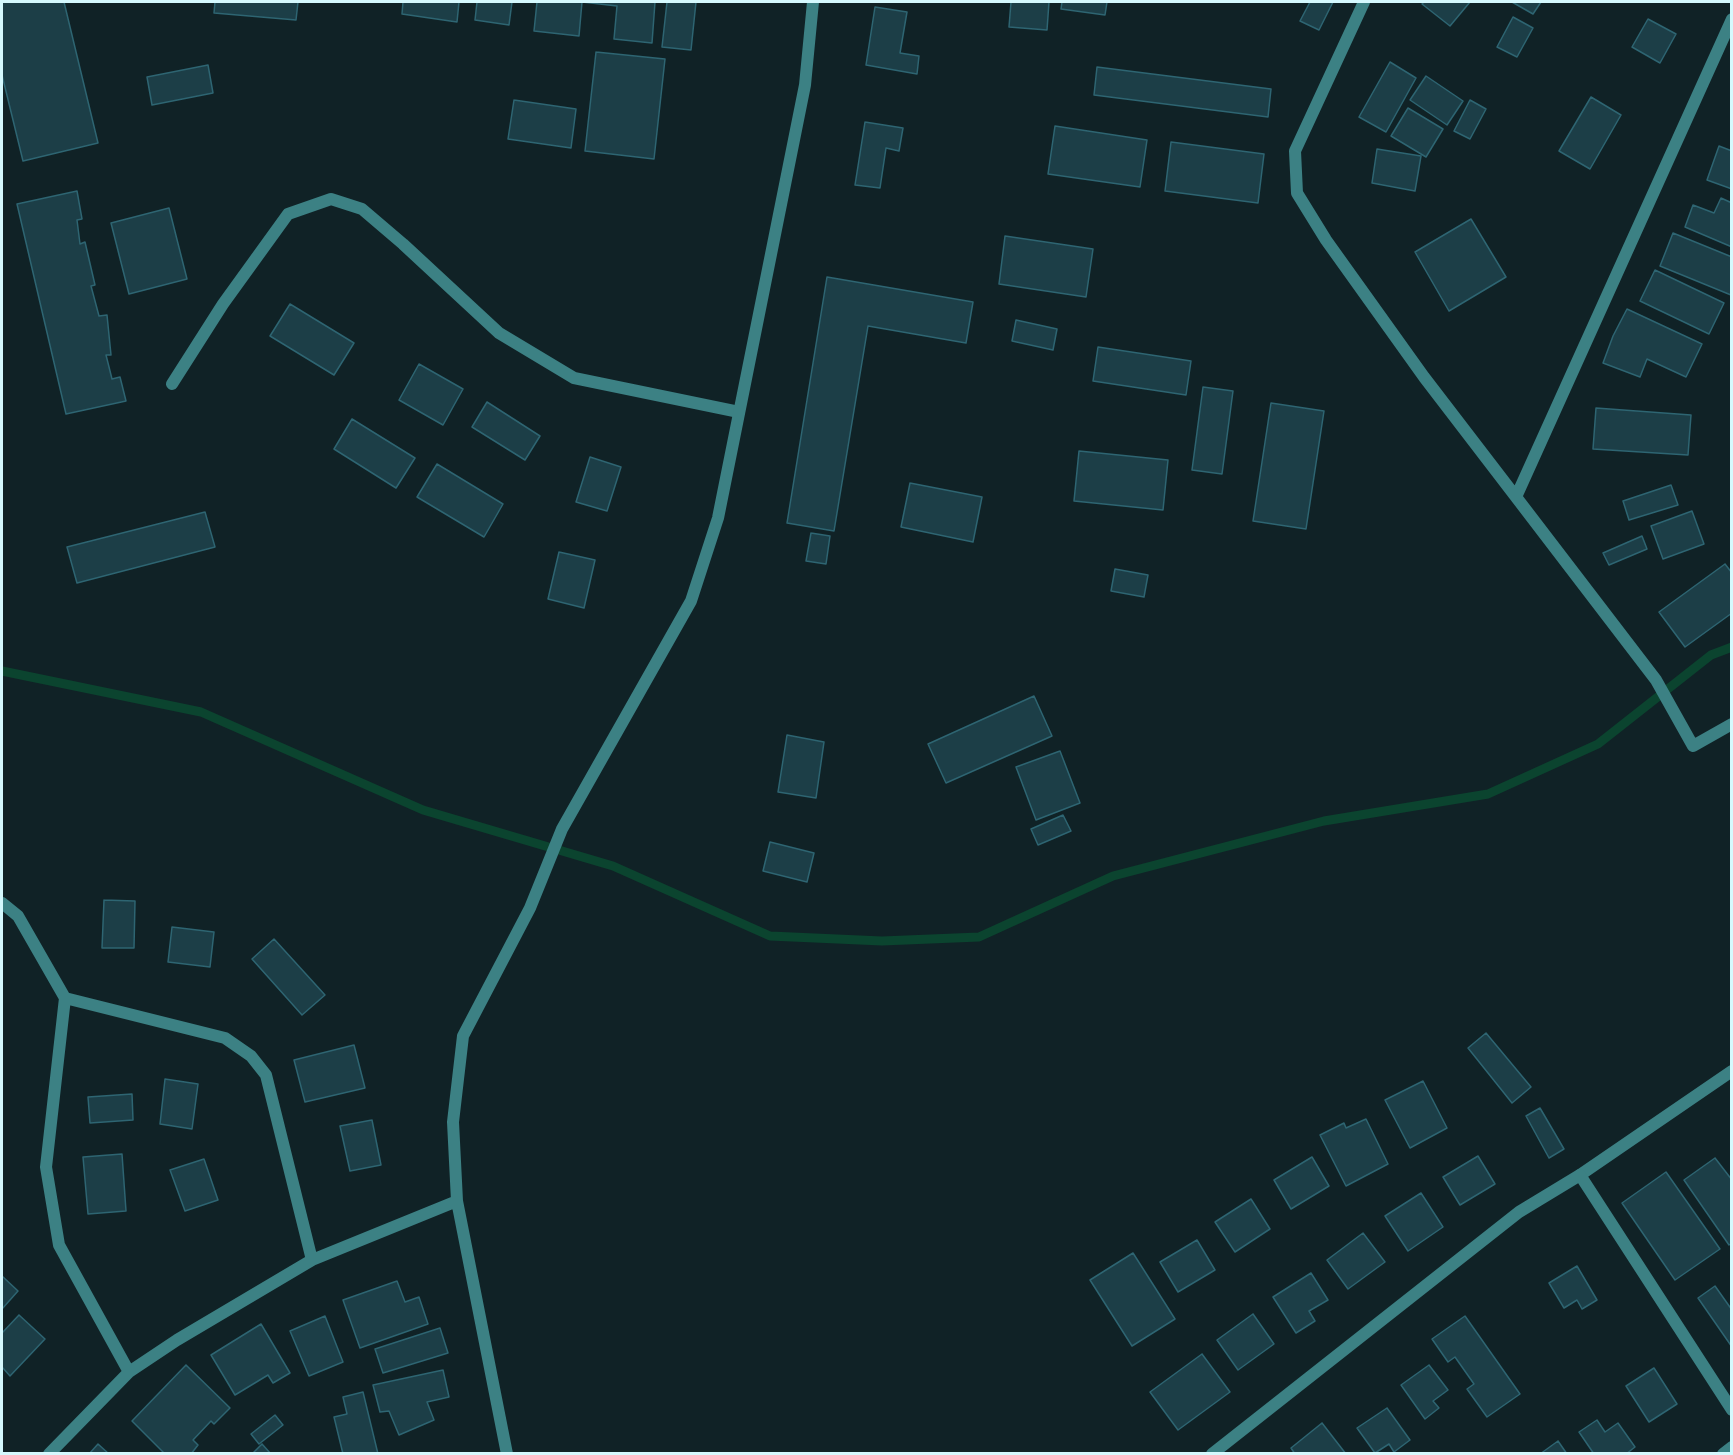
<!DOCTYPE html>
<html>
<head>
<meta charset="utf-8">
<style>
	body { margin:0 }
	#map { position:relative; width:1733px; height:1455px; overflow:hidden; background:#102226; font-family:Quicksand,sans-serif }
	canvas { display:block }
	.frame { position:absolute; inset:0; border:3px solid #d5f9fe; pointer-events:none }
</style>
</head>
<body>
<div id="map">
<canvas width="1733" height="1455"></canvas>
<div class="frame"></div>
</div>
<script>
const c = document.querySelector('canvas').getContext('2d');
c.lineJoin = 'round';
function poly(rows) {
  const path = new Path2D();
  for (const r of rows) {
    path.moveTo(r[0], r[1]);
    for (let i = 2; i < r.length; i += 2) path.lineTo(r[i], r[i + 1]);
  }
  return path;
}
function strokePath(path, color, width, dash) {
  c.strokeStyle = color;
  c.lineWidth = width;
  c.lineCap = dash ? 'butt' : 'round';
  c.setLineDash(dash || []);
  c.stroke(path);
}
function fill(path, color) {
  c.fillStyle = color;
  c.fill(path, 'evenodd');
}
strokePath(poly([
	[2,671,201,712,423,810,613,866,770,936,882,941,979,937,1113,876,1324,821,1488,794,1598,744,1711,655,1732,647]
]), '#0b442f', 9);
const building = poly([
	[2,2,64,2,98,143,23,161,2,75,2,2],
	[215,2,298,2,296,20,214,13,215,2],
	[403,2,459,2,457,22,402,14,403,2],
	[477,2,512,2,509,25,475,20,477,2],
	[537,2,655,2,652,43,614,39,617,6,582,2,579,36,534,31,537,2],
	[667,2,696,2,691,50,662,47,667,2],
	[1011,2,1049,2,1047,30,1009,27,1011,2],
	[1062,2,1107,2,1105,15,1061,9,1062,2],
	[1310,2,1333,2,1319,30,1300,21,1310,2],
	[1424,2,1470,2,1450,26,1422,4,1424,2],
	[1512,2,1541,2,1533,14,1512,2],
	[875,7,907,12,900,53,919,56,917,74,866,65,875,7],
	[1513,17,1533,28,1517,57,1497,47,1513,17],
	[1648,19,1676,34,1660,63,1632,47,1648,19],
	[596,52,665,59,654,159,585,151,596,52],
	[1390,62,1416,78,1386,132,1359,117,1390,62],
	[208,65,213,93,152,105,147,77,208,65],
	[1097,67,1271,89,1268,117,1094,95,1097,67],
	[1426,76,1463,101,1447,125,1410,100,1426,76],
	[1591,97,1621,115,1590,169,1559,151,1591,97],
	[514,100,576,109,571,148,508,139,514,100],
	[1470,100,1486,109,1470,139,1454,131,1470,100],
	[1408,108,1443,129,1426,157,1391,136,1408,108],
	[865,122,903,128,899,151,886,148,880,188,855,185,865,122],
	[1055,126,1147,140,1140,187,1048,174,1055,126],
	[1171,142,1264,154,1258,203,1165,191,1171,142],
	[1719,146,1732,151,1732,189,1707,180,1719,146],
	[1377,149,1421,156,1415,191,1372,183,1377,149],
	[77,191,82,219,77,220,80,244,85,242,95,285,91,286,99,316,107,315,111,355,106,355,112,379,120,377,126,401,66,414,17,204,77,191],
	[1721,198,1732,203,1732,247,1685,227,1693,205,1714,213,1721,198],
	[169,208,187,279,129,294,111,223,169,208],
	[1471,219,1506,277,1449,311,1415,252,1471,219],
	[1673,233,1732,257,1731,295,1660,266,1673,233],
	[1005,236,1093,249,1086,297,999,284,1005,236],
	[1655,270,1724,303,1709,334,1640,301,1655,270],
	[827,277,973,302,966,343,868,326,834,531,787,523,827,277],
	[290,304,354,343,334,375,270,336,290,304],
	[1627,309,1702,344,1686,377,1647,359,1640,377,1603,363,1613,336,1627,309],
	[1016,320,1057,329,1053,350,1012,341,1016,320],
	[1098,347,1191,361,1186,395,1093,381,1098,347],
	[419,364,463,389,443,425,399,400,419,364],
	[1203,387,1233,391,1222,474,1192,470,1203,387],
	[487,402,540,436,525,460,472,427,487,402],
	[1271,403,1324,411,1306,529,1253,521,1271,403],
	[1596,408,1691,415,1688,455,1593,449,1596,408],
	[352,419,415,458,396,488,334,449,352,419],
	[1079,451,1168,460,1163,510,1074,501,1079,451],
	[590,457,621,467,607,511,576,502,590,457],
	[437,464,503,504,484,537,417,497,437,464],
	[910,483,982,497,973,542,901,527,910,483],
	[1671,485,1678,505,1629,520,1623,501,1671,485],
	[1692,511,1704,544,1663,559,1651,526,1692,511],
	[205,512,215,547,77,583,67,547,205,512],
	[811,533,830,536,826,564,806,561,811,533],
	[1642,536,1647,549,1609,565,1603,553,1642,536],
	[559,552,595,560,584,608,548,599,559,552],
	[1725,564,1732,573,1732,613,1685,647,1659,612,1725,564],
	[1115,569,1148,575,1144,597,1111,591,1115,569],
	[1034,696,1052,736,946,783,928,744,1034,696],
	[787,735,824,742,816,798,778,792,787,735],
	[1060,751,1080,803,1036,820,1016,767,1060,751],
	[1063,815,1071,831,1038,845,1031,829,1063,815],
	[770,842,814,853,807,882,763,871,770,842],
	[104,900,135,901,134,948,102,948,104,900],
	[172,927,214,932,210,967,168,962,172,927],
	[274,939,325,995,302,1015,252,959,274,939],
	[1486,1033,1531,1087,1512,1103,1468,1048,1486,1033],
	[354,1045,365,1088,305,1102,294,1060,354,1045],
	[165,1079,198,1084,192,1129,160,1124,165,1079],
	[1423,1081,1447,1128,1410,1148,1385,1100,1423,1081],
	[132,1094,133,1120,90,1123,88,1097,132,1094],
	[1540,1108,1564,1149,1549,1158,1526,1116,1540,1108],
	[1366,1119,1388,1164,1346,1186,1320,1135,1344,1123,1346,1128,1366,1119],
	[372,1120,381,1165,350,1171,340,1126,372,1120],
	[122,1154,126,1211,88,1214,83,1157,122,1154],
	[1478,1156,1495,1184,1460,1205,1443,1177,1478,1156],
	[1312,1157,1329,1186,1291,1209,1274,1180,1312,1157],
	[1715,1158,1732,1180,1732,1243,1729,1245,1684,1180,1715,1158],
	[204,1159,218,1200,185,1211,170,1170,204,1159],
	[1666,1172,1720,1249,1675,1280,1622,1203,1666,1172],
	[1421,1193,1443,1227,1408,1251,1385,1216,1421,1193],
	[1251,1199,1270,1229,1235,1252,1215,1222,1251,1199],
	[1363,1233,1385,1262,1348,1289,1327,1260,1363,1233],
	[1197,1240,1215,1270,1178,1292,1160,1262,1197,1240],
	[1133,1253,1175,1319,1132,1346,1090,1280,1133,1253],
	[1577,1266,1597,1300,1582,1309,1577,1300,1564,1308,1549,1283,1577,1266],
	[1311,1273,1328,1300,1309,1311,1315,1321,1296,1333,1273,1297,1311,1273],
	[2,1276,18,1291,2,1309,2,1276],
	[397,1281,405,1302,419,1297,428,1324,360,1348,343,1300,397,1281],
	[1715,1286,1732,1310,1732,1347,1698,1298,1715,1286],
	[1253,1314,1274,1344,1238,1370,1217,1340,1253,1314],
	[19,1315,45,1339,10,1376,2,1367,2,1333,19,1315],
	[325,1316,343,1362,309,1376,290,1331,325,1316],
	[1465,1316,1520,1394,1487,1417,1467,1389,1474,1384,1455,1357,1448,1362,1432,1339,1465,1316],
	[261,1324,290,1373,273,1383,268,1375,235,1395,211,1355,261,1324],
	[440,1328,448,1353,383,1373,375,1349,440,1328],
	[1202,1354,1230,1392,1178,1430,1150,1392,1202,1354],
	[186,1365,230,1408,214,1424,211,1421,193,1440,198,1445,191,1454,165,1454,132,1421,186,1365],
	[1429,1365,1448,1390,1433,1401,1439,1408,1425,1419,1401,1385,1429,1365],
	[1654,1368,1677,1404,1649,1422,1626,1386,1654,1368],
	[443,1370,449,1397,427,1402,434,1420,399,1435,389,1411,380,1412,373,1385,443,1370],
	[363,1392,378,1454,343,1454,334,1417,347,1414,343,1397,363,1392],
	[1387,1408,1410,1440,1394,1452,1389,1444,1375,1453,1357,1428,1387,1408],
	[275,1415,283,1425,259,1444,251,1434,275,1415],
	[1597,1420,1605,1432,1618,1423,1635,1447,1626,1454,1594,1454,1579,1432,1597,1420],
	[1322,1423,1346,1454,1295,1454,1291,1448,1322,1423],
	[1558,1441,1567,1454,1540,1454,1558,1441],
	[98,1444,109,1454,89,1454,98,1444],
	[262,1444,271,1454,252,1454,262,1444]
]);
fill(building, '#1c3e47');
strokePath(building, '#2e6572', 1.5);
strokePath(poly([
	[172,384,223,304,288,214,331,199,362,209,403,244,499,333,574,378,739,412],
	[1580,1175,1732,1071]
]), '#3c8184', 12);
strokePath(poly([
	[1364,2,1295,151,1297,193,1326,240,1424,377,1516,497],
	[1732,19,1516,497,1656,680,1693,746,1732,724],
	[2,903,18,916,65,998,46,1167,59,1245,129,1372],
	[65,998,225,1038,251,1056,266,1075,312,1260],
	[49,1454,129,1372,177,1340,312,1260,457,1201],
	[507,1454,457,1201,453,1122,463,1036,530,908,562,829,691,601,718,518,805,85,813,2],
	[1212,1454,1519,1212,1580,1175,1732,1410],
	[1723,1454,1732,1447]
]), '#3c8184', 12);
</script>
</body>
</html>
